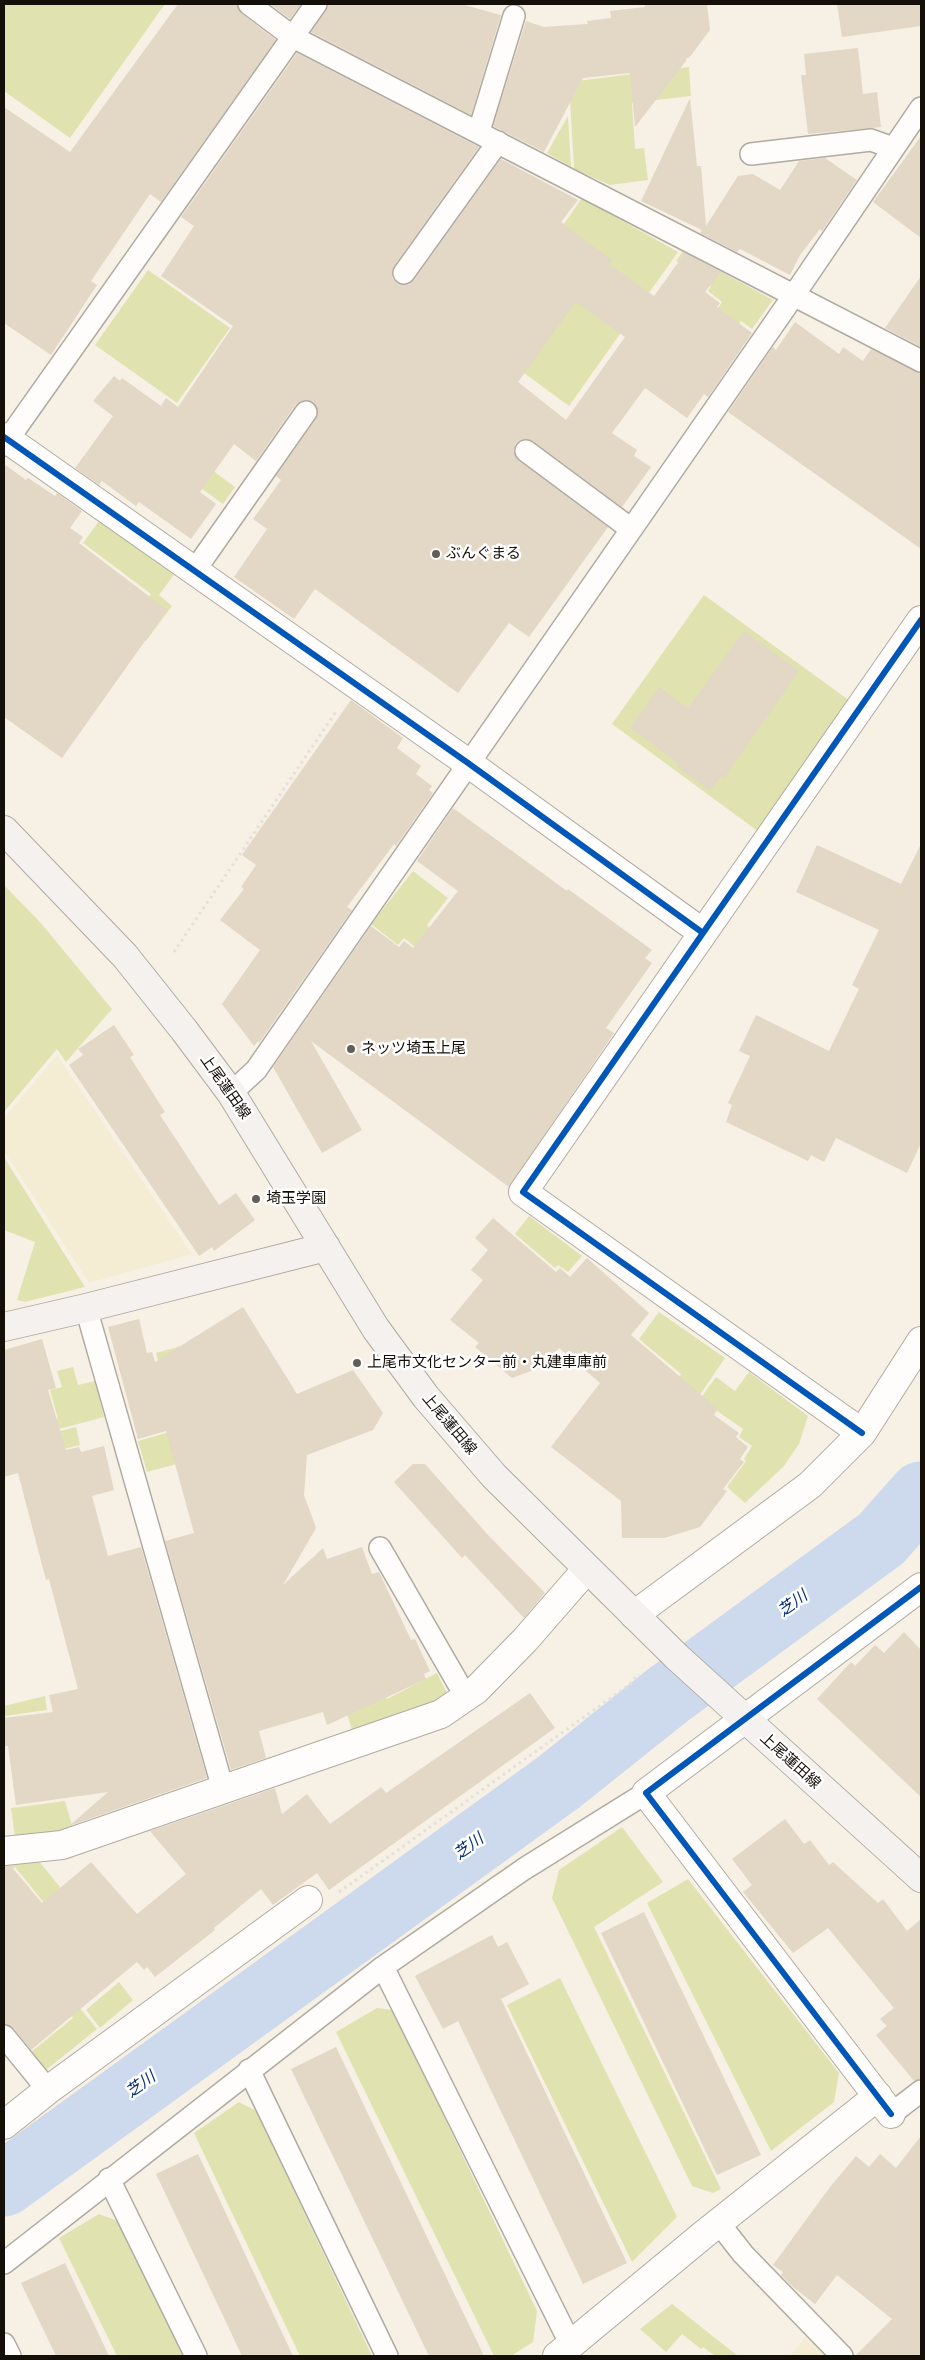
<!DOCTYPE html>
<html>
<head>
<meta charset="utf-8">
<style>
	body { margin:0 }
	#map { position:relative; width:925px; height:2360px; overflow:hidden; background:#f7f0e5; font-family:Arial,sans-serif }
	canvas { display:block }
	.frame { position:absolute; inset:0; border:5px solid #140f09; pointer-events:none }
</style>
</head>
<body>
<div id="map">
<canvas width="925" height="2360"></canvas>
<div class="frame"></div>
</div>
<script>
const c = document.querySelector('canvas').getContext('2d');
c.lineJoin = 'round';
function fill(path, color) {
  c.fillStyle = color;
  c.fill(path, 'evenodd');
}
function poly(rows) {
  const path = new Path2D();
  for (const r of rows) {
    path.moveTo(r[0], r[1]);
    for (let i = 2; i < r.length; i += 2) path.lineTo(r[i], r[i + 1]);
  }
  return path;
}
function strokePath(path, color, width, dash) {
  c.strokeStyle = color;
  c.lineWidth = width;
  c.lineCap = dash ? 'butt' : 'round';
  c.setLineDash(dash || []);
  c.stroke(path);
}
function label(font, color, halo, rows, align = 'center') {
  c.font = font + ' Arial,"Noto Sans JP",sans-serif';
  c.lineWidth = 5;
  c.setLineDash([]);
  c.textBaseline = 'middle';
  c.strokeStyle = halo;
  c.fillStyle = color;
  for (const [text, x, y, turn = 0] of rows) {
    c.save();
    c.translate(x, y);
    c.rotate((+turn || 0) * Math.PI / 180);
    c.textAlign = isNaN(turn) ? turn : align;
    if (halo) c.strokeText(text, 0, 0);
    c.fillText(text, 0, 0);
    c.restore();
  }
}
fill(poly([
	[4,4,165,4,70,138,4,91],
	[689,67,691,96,632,103,635,149,644,148,648,180,610,185,574,169,569,82],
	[568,116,571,167,547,153],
	[582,198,678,252,569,406,482,342],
	[683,251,773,300,752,329,741,321,735,330,714,314,722,302,708,291,711,286,676,261],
	[148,270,230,328,177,403,95,345],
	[174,442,235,487,223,504,162,460],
	[102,517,176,572,159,595,172,606,146,641,127,627,151,594,83,543],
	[704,595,850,701,759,832,612,724],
	[413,871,448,898,427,925,430,928,415,947,404,938,398,945,371,924],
	[4,885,40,922,112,1009,66,1062,57,1049,4,1112],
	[4,1157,85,1287,25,1302,17,1300,35,1242,4,1230],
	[529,1216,582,1256,568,1272,558,1265,555,1268,515,1234],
	[659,1312,725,1358,680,1424,656,1407,681,1374,639,1339],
	[199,1341,228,1450,147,1472,138,1441,191,1426,182,1353,158,1360,156,1353],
	[73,1367,78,1385,95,1381,104,1417,7,1443,4,1433,58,1419,50,1390,62,1387,57,1371],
	[749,1372,808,1416,799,1444,784,1466,745,1503,727,1487,746,1461,744,1459,752,1446,739,1437,743,1429,700,1399,716,1377,735,1391],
	[76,1427,80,1445,52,1452,9,1444],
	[363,1645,387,1699,437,1673,448,1695,429,1708,353,1733,344,1704],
	[45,1696,47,1710,4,1716,4,1706],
	[65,1801,73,1829,61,1833,15,1837,11,1808],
	[622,1827,663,1882,594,1927,721,2189,713,2193,692,2186,552,1898,559,1870],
	[37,1859,96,1931,79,1946,15,1867,4,1876,4,1862],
	[688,1879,839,2073,834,2102,771,2151,647,1903],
	[560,1978,677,2217,632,2262,507,2005],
	[59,1982,97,2029,46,2070,31,2052,73,2018,50,1989],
	[119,1982,133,2000,100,2028,86,2010],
	[377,2008,393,2010,537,2311,533,2342,511,2356,494,2356,336,2032],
	[239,2102,256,2111,372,2356,300,2356,194,2133],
	[99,2214,118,2221,183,2356,117,2356,59,2238],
	[672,2304,738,2356,715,2356,703,2347,701,2349,682,2334,666,2352,640,2329]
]), '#e0e3b0');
fill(poly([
	[57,1055,192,1254,89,1283,4,1151,4,1118],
	[809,2333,832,2356,790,2356]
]), '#f5edd3');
strokePath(poly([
	[4,2184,559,1782,668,1695,881,1539,921,1494]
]), '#cdd9ed', 65);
fill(poly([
	[178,4,237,4,242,14,276,40,161,202,150,194,91,281,97,285,51,355,4,323,4,107,70,152],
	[270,4,301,4,290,19],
	[328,4,461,4,501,15,471,115,311,32,326,11],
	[644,4,707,4,710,30,689,58,686,58,686,61,635,127,630,73,583,78,544,152,493,126,526,21,544,27,588,24,587,21,611,18,610,11,645,7],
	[837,4,921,4,921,26,842,37],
	[858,48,863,94,877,92,881,127,808,134,801,75,806,75,804,54],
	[297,53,479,147,394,266,392,278,397,283,409,285,414,280,501,159,578,200,561,222,612,260,609,264,654,296,685,253,721,272,705,292,720,303,717,307,752,333,708,397,704,394,687,418,645,388,612,433,637,450,634,456,651,467,622,507,533,441,527,439,516,443,514,450,519,461,608,527,529,637,509,623,458,693,315,589,294,619,234,577,267,529,253,519,281,480,276,476,316,419,317,407,313,402,301,401,296,404,256,461,234,444,200,492,216,504,191,539,139,502,136,506,102,481,99,485,75,468,113,416,93,401,114,376,120,381,122,378,161,406,166,398,178,407,233,326,161,276,194,226,181,217],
	[576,302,625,337,566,420,518,382],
	[690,98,697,166,701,166,706,226,738,176,753,174,780,190,799,161,825,158,857,180,822,231,820,229,800,255,790,275,740,249,737,252,700,233,702,230,641,201],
	[921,136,921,238,873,202],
	[921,276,921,347,885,328],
	[795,322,839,354,843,347,863,361,871,349,921,373,921,549,728,412,773,347,776,350],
	[4,464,26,480,28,478,55,496,57,493,82,511,70,528,83,537,79,543,167,610,62,758,4,717],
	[744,631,799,671,724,778,721,776,710,791,677,767,679,764,630,728,659,687,688,708],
	[351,700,403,738,397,748,421,766,416,774,432,786,429,790,433,793,396,846,394,844,347,907,352,910,259,1043,258,1041,254,1046,222,1004,260,950,220,920,244,889,241,887,256,865,242,855],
	[453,808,567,891,568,889,652,950,645,958,652,963,606,1028,614,1033,509,1187,311,1041,362,1130,322,1153,273,1067,371,926,399,947,404,941,413,948,458,891,417,861],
	[921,844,921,1143,907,1173,836,1138,824,1162,811,1155,808,1161,726,1122,732,1105,728,1103,750,1056,739,1051,756,1015,829,1051,859,989,852,985,879,930,796,892,817,845,901,884],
	[114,1025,134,1055,130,1057,165,1112,160,1115,219,1205,236,1193,255,1220,214,1251,212,1247,199,1256,69,1065,83,1055,78,1049],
	[493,1218,556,1272,560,1268,570,1277,587,1258,649,1313,631,1335,718,1409,714,1415,739,1433,736,1437,748,1447,740,1459,744,1462,723,1489,727,1491,700,1527,664,1538,622,1538,621,1501,551,1447,600,1383,559,1348,542,1367,512,1378,475,1347,479,1343,450,1320,483,1280,471,1270,488,1250,475,1238],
	[243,1307,297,1394,353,1370,383,1413,373,1430,307,1455,304,1495,316,1528,283,1585,323,1548,327,1559,362,1547,372,1574,379,1572,411,1640,415,1639,430,1671,424,1674,426,1679,327,1725,323,1712,259,1731,266,1758,231,1770,165,1541,194,1533,166,1431,138,1439,108,1327,139,1319,147,1353,152,1352,155,1362],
	[42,1339,56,1388,48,1390,66,1450,79,1447,81,1452,104,1446,114,1490,92,1496,108,1556,141,1547,207,1778,69,1826,108,1792,16,1805,8,1746,4,1746,4,1718,53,1712,49,1695,78,1689,49,1579,46,1580,18,1473,4,1477,4,1350],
	[413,1464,425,1464,488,1535,545,1593,524,1618,465,1555,462,1558,394,1482],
	[904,1632,921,1650,921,1797,817,1699,851,1662,855,1666,875,1645,884,1653],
	[530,1693,555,1728,329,1890,317,1873,273,1905,261,1889,214,1928,215,1930,155,1977,147,1967,144,1970,137,1962,31,2050,13,2028,4,2024,4,1866,11,1866,42,1903,91,1862,137,1914,186,1874,150,1831,275,1788,282,1814,307,1794,330,1824,381,1787,386,1793],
	[785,1819,804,1844,810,1840,829,1865,833,1862,878,1903,883,1899,907,1931,921,1919,921,2079,914,2081,876,2035,887,2026,880,2019,894,2008,828,1928,793,1953,743,1892,752,1885,732,1859],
	[644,1912,761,2155,717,2175,601,1933],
	[492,1935,498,1947,507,1942,529,1984,501,1999,627,2263,583,2284,458,2021,443,2029,415,1976],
	[336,2047,484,2356,429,2356,291,2069],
	[921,2136,921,2356,855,2356,892,2319,837,2275,815,2304,793,2287,781,2275,783,2272,773,2265,830,2187,856,2156,869,2167,880,2154,896,2168],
	[198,2154,293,2356,242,2356,156,2174],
	[65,2263,109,2356,56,2356,21,2283]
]), '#e3d7c5');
const lane = poly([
	[249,4,293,37,921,361],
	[479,131,514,16],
	[751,154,871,140,893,148],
	[404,273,498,142],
	[4,445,316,4],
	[526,451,631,529],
	[195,570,306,412],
	[231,1093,256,1070,794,295,921,108],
	[86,1308,223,1789],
	[380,1548,466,1697],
	[383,1967,571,2345],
	[4,2036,48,2090],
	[249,2070,387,2356],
	[891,2114,921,2091],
	[109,2179,196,2356],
	[718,2222,743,2254,842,2356],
	[4,2263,383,1967,524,1869,646,1793],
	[4,2344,10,2356]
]);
const street = poly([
	[4,437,468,763,703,933,921,620],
	[703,933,523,1192,862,1433],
	[634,1615,810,1485,862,1433,921,1341],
	[4,1851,62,1845,441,1714,476,1690,525,1640,586,1570],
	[891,2114,646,1793,921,1587],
	[4,2125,48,2090,308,1900],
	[557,2356,703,2235,878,2096]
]);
const secondary = poly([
	[4,830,125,956,184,1030,231,1093,376,1329,426,1397,494,1476,677,1657,921,1878],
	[4,1327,86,1308,326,1247]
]);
strokePath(lane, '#b0aaa1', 24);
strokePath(street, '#b0aaa1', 30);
strokePath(secondary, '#b0aaa1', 30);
strokePath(poly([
	[174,952,337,710],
	[339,1892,629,1685,639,1674]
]), '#e2dfdc', 3, [2.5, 4]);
strokePath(lane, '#fefdfb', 21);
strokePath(street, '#fefdfb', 28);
strokePath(secondary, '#f4f1ee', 28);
strokePath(poly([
	[4,437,468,763,703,933,921,620],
	[703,933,523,1192,862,1433],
	[891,2114,646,1793,921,1587]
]), '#0057b8', 6);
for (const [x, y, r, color] of [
	[436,554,5,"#635e56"],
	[351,1049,5,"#635e56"],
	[256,1199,5,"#635e56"],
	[357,1363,5,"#635e56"]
]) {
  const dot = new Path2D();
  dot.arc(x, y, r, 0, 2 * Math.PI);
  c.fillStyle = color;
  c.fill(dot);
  strokePath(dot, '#fff', 2);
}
label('15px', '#140f09', '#fff', [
	["ぶんぐまる",446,554],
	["ネッツ埼玉上尾",361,1049],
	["埼玉学園",266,1199],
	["上尾市文化センター前・丸建車庫前",367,1363]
], 'left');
label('15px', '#140f09', '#fff', [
	["上尾蓮田線",225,1087,55],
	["上尾蓮田線",449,1424,50],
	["上尾蓮田線",790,1761,42]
]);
label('italic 16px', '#083379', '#fff', [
	["芝川",793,1604,-36],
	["芝川",469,1847,-36],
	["芝川",141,2085,-36]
]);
</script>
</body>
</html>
